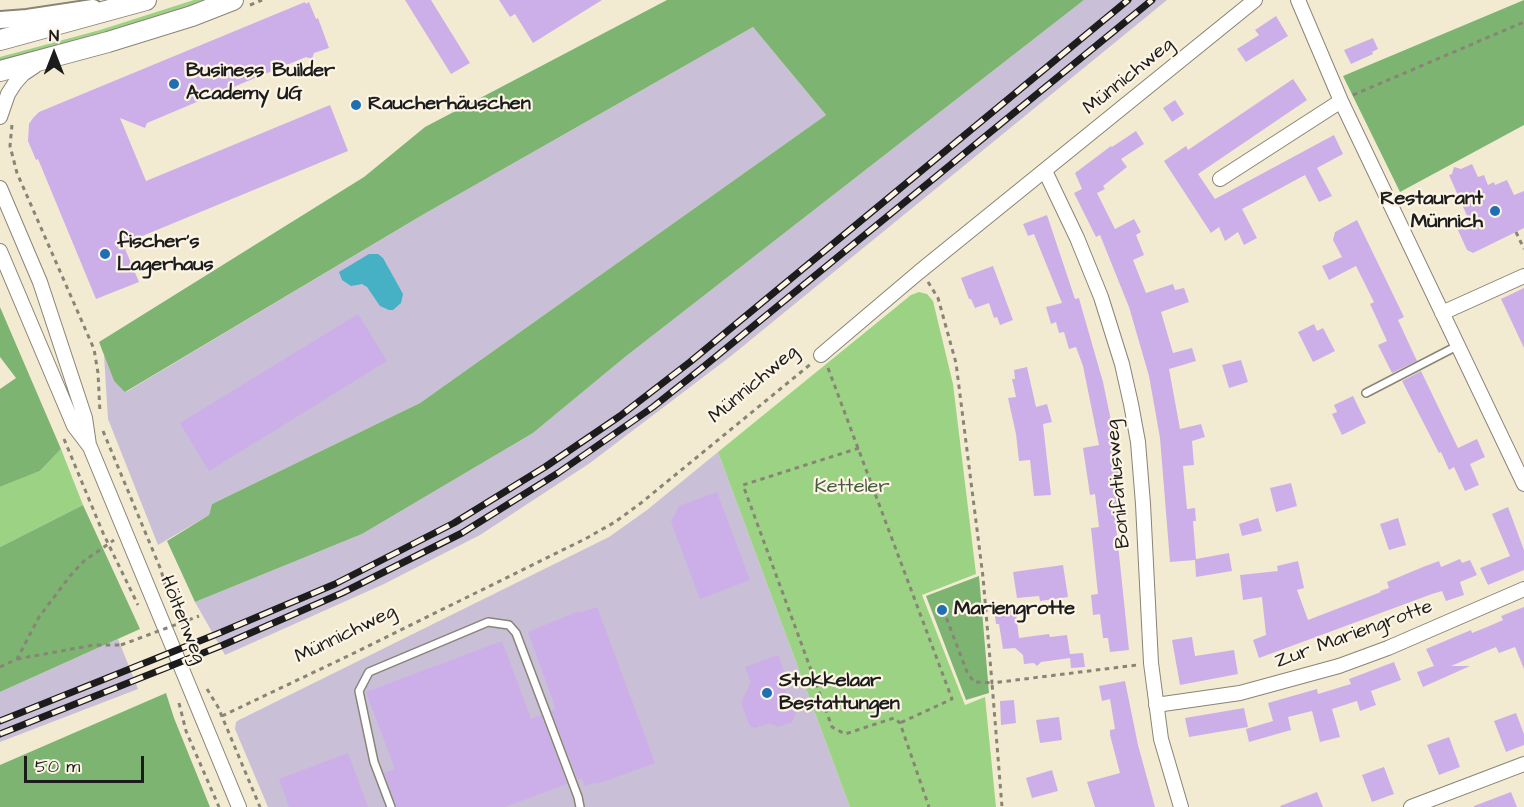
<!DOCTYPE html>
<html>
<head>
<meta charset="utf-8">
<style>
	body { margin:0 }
	#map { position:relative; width:1524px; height:807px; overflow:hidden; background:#f3ebd1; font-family:"Architects Daughter",sans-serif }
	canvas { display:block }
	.north { position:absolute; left:24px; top:24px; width:60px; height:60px; -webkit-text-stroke:4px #fcf5e5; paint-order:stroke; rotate:0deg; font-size:16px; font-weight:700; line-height:24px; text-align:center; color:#1c1c1c }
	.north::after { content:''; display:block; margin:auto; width:21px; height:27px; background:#1c1c1c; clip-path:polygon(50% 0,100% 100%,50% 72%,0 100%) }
	.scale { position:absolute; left:24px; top:756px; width:120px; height:27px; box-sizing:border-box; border:3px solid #1c1c1c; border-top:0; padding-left:8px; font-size:18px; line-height:21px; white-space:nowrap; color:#1c1c1c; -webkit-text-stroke:4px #fcf5e5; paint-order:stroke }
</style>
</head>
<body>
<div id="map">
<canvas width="1524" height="807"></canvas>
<div class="north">N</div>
<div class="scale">50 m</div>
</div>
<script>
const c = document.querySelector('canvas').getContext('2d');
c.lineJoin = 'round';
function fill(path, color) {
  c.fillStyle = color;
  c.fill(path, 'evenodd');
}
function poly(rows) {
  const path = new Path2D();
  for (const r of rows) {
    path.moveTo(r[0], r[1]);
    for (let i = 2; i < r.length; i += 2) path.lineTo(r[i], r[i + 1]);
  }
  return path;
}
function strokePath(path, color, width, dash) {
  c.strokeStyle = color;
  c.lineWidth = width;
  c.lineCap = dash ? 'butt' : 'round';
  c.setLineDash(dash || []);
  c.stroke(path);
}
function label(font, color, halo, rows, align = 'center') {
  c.font = font + ' "Architects Daughter",sans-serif';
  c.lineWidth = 4.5;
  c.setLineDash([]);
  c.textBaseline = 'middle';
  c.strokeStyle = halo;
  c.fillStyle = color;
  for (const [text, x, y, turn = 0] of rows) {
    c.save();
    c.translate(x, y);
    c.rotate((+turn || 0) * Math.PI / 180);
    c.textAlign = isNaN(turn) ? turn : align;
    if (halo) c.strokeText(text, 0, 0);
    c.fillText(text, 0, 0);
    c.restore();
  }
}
fill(poly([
	[1084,0,1167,0,731,356,590,463,480,535,384,584,225,655,195,602,362,534,533,433,625,357],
	[753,27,826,115,420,403,212,504,209,515,158,545,108,419,104,355,114,381,126,392,424,214],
	[718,452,850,807,268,807,235,729,236,722,239,720,609,537,647,510],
	[118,639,138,689,0,742,0,692]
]), '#c9bfd7');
fill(poly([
	[194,0,208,0,100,35,0,62,0,57,100,30],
	[919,292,927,294,933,301,953,384,976,574,922,595,965,705,985,697,996,807,850,807,718,452,911,295],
	[61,449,83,505,0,547,0,487,40,471]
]), '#9cd284');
fill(poly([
	[667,0,1084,0,625,357,533,433,362,534,195,602,167,541,209,515,212,504,420,403,826,115,753,27,424,214,125,392,114,381,99,342,364,177,425,127],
	[1524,0,1524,125,1400,192,1343,76],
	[0,307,61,449,40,471,0,487,0,389,16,378,0,357],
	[83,505,140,629,0,692,0,547],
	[979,576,989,693,966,700,926,596],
	[166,693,174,718,210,807,0,807,0,765]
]), '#7db472');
fill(poly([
	[369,254,378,254,383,258,403,294,401,303,393,310,389,310,380,306,367,287,362,284,351,286,342,280,339,272]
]), '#46b0c5');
fill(poly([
	[405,0,431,0,470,63,451,74],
	[499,0,602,0,533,43,515,14,510,17],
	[305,2,306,4,309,2,316,19,318,18,329,48,314,53,312,59,306,57,231,88,228,94,223,91,147,123,145,128,120,118,146,181,330,105,348,151,123,244,139,282,96,299,38,159,36,160,28,141,29,124,33,118,39,112],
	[1276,16,1288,36,1246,62,1237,49,1259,35,1255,30],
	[1373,38,1378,49,1372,52,1373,54,1351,64,1344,50],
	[1293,79,1307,100,1198,174,1215,199,1334,135,1343,154,1317,168,1332,196,1319,202,1305,175,1242,209,1257,238,1244,245,1238,232,1225,241,1219,227,1211,233,1164,161,1186,146,1188,150],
	[1175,100,1184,114,1172,122,1163,108],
	[1136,131,1144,144,1121,159,1127,167,1103,186,1105,189,1097,193,1115,229,1134,219,1141,232,1136,235,1144,255,1133,260,1146,293,1173,284,1175,290,1184,288,1189,302,1161,312,1173,353,1192,348,1196,361,1169,369,1180,429,1201,424,1205,437,1192,441,1194,465,1183,466,1187,509,1195,508,1196,521,1193,521,1196,559,1229,553,1232,571,1196,577,1195,560,1170,562,1160,438,1149,376,1129,307,1100,235,1096,237,1074,193,1082,189,1075,173,1111,146,1112,147],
	[1472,164,1478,177,1484,175,1488,185,1494,182,1495,185,1507,180,1514,195,1524,191,1524,228,1473,253,1467,250,1457,228,1459,222,1468,218,1449,175,1452,174,1454,167,1461,169],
	[1047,215,1075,299,1079,298,1082,309,1103,382,1115,440,1112,441,1116,468,1118,468,1124,516,1116,517,1116,525,1129,650,1110,652,1108,638,1103,638,1100,614,1093,615,1091,595,1098,594,1091,528,1099,527,1095,494,1090,495,1083,448,1099,445,1083,366,1076,347,1069,349,1064,332,1059,333,1056,322,1051,324,1046,307,1062,303,1034,234,1028,236,1023,224],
	[1357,220,1403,315,1404,317,1398,320,1417,361,1392,373,1378,345,1387,341,1370,304,1374,302,1356,266,1329,280,1322,266,1342,257,1333,240,1335,232],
	[993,266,1013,320,1000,325,997,317,994,318,989,303,975,308,971,299,969,299,961,278],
	[1524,288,1524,348,1501,299],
	[358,314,387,361,209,471,180,423],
	[1314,324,1317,331,1323,328,1335,351,1313,362,1298,332],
	[1241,360,1248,382,1229,388,1222,365],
	[1027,367,1036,407,1047,404,1052,422,1043,424,1051,495,1034,496,1030,460,1019,461,1016,434,1008,398,1016,397,1012,379,1015,379,1014,370],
	[1421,371,1458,448,1477,439,1485,457,1470,464,1479,485,1465,491,1454,467,1449,470,1441,452,1439,453,1402,381],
	[1353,396,1366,423,1342,435,1332,414,1337,412,1334,405],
	[1291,483,1297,506,1276,512,1270,488],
	[717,492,750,580,700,599,671,522,679,506],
	[1508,507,1524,550,1524,570,1488,585,1480,568,1510,556,1492,514],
	[1258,518,1262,531,1242,536,1239,524],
	[1398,518,1406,545,1389,550,1380,524],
	[1460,559,1462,563,1470,560,1477,575,1460,582,1464,595,1446,601,1442,591,1432,594,1259,658,1253,640,1266,635,1262,597,1243,600,1240,575,1278,571,1277,566,1298,561,1304,588,1297,590,1308,620,1381,592,1380,591,1389,588,1387,582,1423,567,1439,561,1441,567],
	[1063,565,1068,597,1040,601,1039,596,1017,598,1013,572],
	[1015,605,1019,638,1049,634,1050,637,1067,635,1070,654,1083,653,1085,667,1071,668,1070,658,1041,662,1037,666,1034,663,1024,664,1023,655,1015,648,1003,649,999,624,996,624,994,608],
	[597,607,655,763,597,784,596,782,585,786,582,778,578,780,551,711,556,709,528,632,579,611,579,613],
	[1524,607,1524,669,1515,647,1499,653,1496,647,1451,666,1470,666,1423,687,1417,672,1434,666,1426,649,1471,630,1472,633,1487,627,1503,620,1501,616],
	[1192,637,1195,656,1234,650,1238,674,1180,685,1172,640],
	[502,641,531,719,541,715,567,784,505,807,397,807,384,773,395,769,366,692],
	[778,655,784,671,781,678,786,692,793,695,798,708,792,722,778,727,769,723,755,728,750,726,741,703,751,682,745,667],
	[1394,662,1401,680,1371,691,1376,705,1360,711,1357,701,1332,709,1340,737,1320,742,1312,711,1288,717,1291,730,1249,742,1246,729,1273,721,1268,703,1317,689,1318,694,1351,684,1349,679],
	[1125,681,1138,745,1155,807,1095,807,1087,782,1120,773,1110,735,1110,730,1115,729,1110,699,1102,701,1099,686],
	[1014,700,1016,723,1001,725,1000,701],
	[1244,708,1248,727,1189,737,1185,718],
	[1516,713,1524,734,1524,745,1506,752,1494,721],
	[1059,717,1062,740,1040,743,1036,720],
	[1449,737,1460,767,1439,775,1427,745],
	[348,753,368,807,289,807,279,779],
	[1384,767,1394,794,1372,802,1362,775],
	[1052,770,1058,791,1032,798,1026,778],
	[1317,792,1323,807,1281,807,1280,806],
	[1511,792,1517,807,1474,807,1474,806]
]), '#ccafe9');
const service = poly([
	[1366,393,1457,346],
	[391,807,374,762,359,691,369,672,488,622,509,625,516,633,578,797,580,807]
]);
const minor = poly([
	[1298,0,1341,101,1524,484],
	[0,117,8,94,15,83,23,74,35,66],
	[1045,171,1077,238,1101,297,1122,364,1131,404,1138,442,1143,504,1151,663,1161,739,1181,807],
	[1220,179,1341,101],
	[0,188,40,282,85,418,89,445],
	[0,251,74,426,90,447,239,807],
	[1442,313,1524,276],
	[821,355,919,272,1255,0],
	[1156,705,1240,693,1339,666,1388,648,1524,589],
	[1411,807,1524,764]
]);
const tertiary = poly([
	[0,20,27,18,93,8]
]);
const secondary = poly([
	[0,40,146,0],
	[0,71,108,42,192,16,233,0]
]);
strokePath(service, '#888476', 10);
strokePath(minor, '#888476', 16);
strokePath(tertiary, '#888476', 20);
strokePath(secondary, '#888476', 22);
strokePath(poly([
	[250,5,262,0],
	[1353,95,1524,22],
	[12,125,10,146,17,173,94,349,98,373,100,413],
	[1516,232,1524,249],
	[928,282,938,298,956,363,983,577,992,683,1137,665],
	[828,368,952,699,900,723],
	[103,431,161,570,167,592],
	[64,439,103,533,138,605],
	[859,448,743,485,832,727,845,734,894,718,900,723,929,807],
	[957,606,947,612,946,617,967,672,974,682,992,683,1002,807],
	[17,659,94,645,121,645],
	[0,667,17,659,39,617,70,576,84,561,114,540],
	[207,689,218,707,260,807],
	[179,703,186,731,219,807],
	[222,716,350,655,585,539,615,522,641,503,812,363]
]), '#888476', 3, [4.5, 4.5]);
strokePath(service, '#fff', 7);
strokePath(minor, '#fff', 14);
strokePath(tertiary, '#fff', 16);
strokePath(secondary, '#fff', 20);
const rail = poly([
	[0,721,217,634,335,584,454,523,545,467,620,416,690,362,1128,0],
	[0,734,223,645,342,593,462,533,558,473,653,407,702,368,1152,0]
]);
strokePath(rail, '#1c1c1c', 7);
strokePath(rail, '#fcf5e5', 4.5, [14]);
strokePath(poly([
	[121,645,199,616]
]), '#888476', 3, [4.5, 4.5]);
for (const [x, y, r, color] of [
	[174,84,6,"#1f6fb2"],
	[356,105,6,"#1f6fb2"],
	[1495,211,6,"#1f6fb2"],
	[105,254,6,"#1f6fb2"],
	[942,610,6,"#1f6fb2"],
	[767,693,6,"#1f6fb2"]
]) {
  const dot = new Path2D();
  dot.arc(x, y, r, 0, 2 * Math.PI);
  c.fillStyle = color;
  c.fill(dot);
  strokePath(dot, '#fcf5e5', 2);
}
label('bold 20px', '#1c1c1c', '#fcf5e5', [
	["Business Builder",186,72],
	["Academy UG",186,95],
	["Raucherhäuschen",368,105],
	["Restaurant",1483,200,"right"],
	["Münnich",1483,223,"right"],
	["fischer's",117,243],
	["Lagerhaus",117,266],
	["Mariengrotte",954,610],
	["Stokkelaar",779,682],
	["Bestattungen",779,705]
], 'left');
label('20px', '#1c1c1c', '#fcf5e5', [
	["Münnichweg",1129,77,-39],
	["Münnichweg",754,385,-40],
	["Bonifatiusweg",1119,484,-95],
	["Höltenweg",182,620,68],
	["Münnichweg",346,635,-26],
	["Zur Mariengrotte",1354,635,-20]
]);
label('20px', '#495c40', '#fcf5e5', [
	["Ketteler",852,488]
]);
</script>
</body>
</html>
